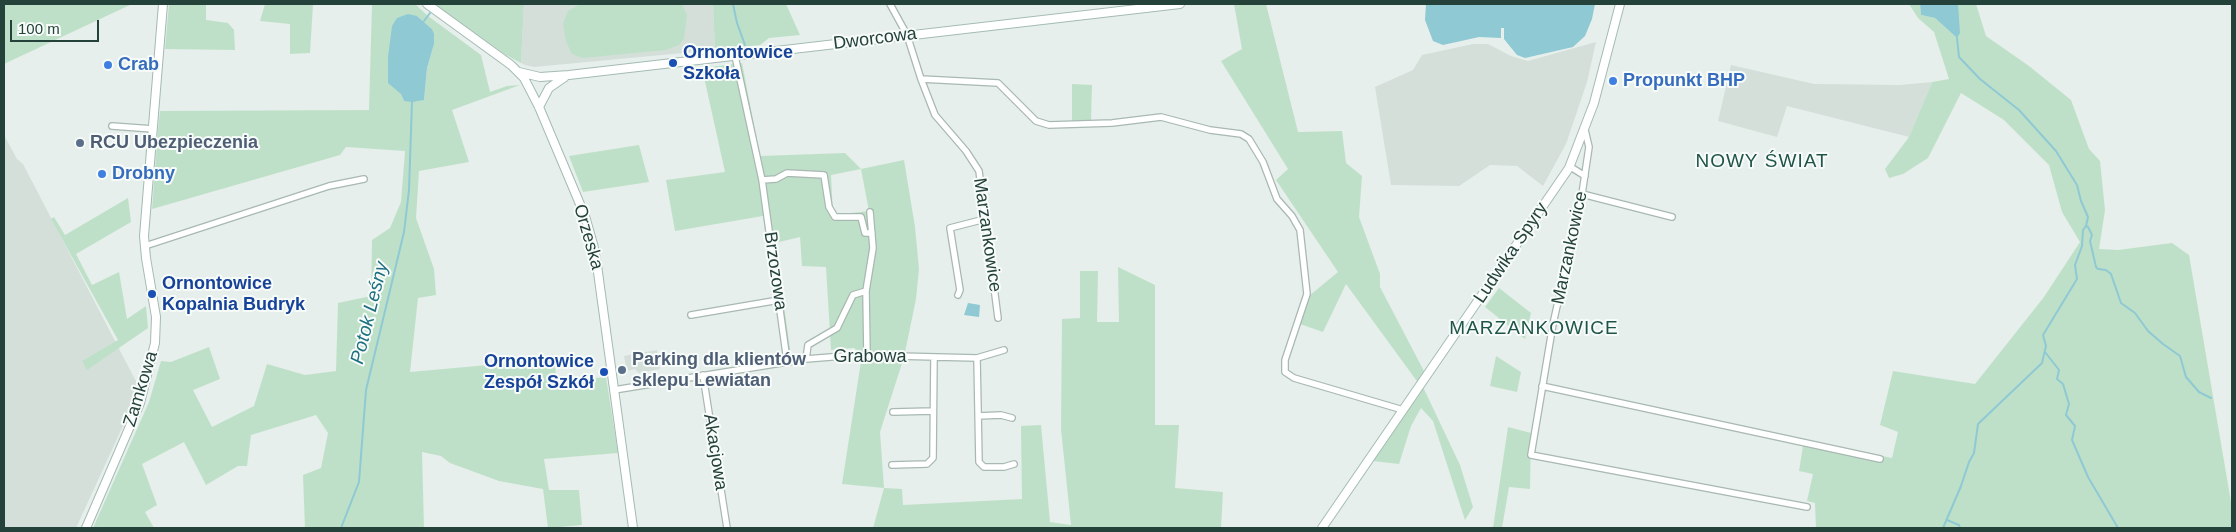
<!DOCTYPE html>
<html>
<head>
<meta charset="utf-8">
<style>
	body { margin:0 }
	#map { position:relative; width:2236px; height:532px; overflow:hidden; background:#e6efeb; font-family:Helvetica,sans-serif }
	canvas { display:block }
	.frame { position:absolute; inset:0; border:5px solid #24423a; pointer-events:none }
	.scale { position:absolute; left:10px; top:20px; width:89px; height:22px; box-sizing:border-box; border:2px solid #24423a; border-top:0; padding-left:6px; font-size:15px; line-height:18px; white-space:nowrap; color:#24423a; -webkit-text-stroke:4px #f7fbf9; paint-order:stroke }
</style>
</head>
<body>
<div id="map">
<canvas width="2236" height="532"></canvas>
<div class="frame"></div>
<div class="scale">100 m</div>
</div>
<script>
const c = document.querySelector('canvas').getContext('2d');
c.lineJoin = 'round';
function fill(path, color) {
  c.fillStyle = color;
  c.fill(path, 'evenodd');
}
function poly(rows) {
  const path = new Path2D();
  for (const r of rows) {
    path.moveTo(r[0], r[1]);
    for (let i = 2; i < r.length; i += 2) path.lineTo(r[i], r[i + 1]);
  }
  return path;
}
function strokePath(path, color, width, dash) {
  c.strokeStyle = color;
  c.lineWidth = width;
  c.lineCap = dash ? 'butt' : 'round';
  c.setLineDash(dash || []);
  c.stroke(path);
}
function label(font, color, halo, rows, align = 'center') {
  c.font = font + ' Helvetica,sans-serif';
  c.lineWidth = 4;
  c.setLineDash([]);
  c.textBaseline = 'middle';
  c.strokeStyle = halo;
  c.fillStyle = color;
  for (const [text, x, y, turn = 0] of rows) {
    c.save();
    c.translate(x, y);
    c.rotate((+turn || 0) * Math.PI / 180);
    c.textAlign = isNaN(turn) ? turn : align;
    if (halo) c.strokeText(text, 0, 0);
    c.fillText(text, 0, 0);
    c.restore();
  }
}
fill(poly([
	[524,4,713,4,715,50,534,67,525,65,521,63],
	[1596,42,1587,82,1566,144,1543,186,1517,166,1490,165,1459,186,1391,185,1375,87,1413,70,1422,55,1473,44,1488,44,1511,56,1528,61],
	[1731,65,1814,84,1900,85,1932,82,1909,137,1787,106,1777,137,1718,121],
	[4,135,17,159,23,164,140,389,76,528,4,528],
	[657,350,660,369,639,373,635,369,627,371,624,356]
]), '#d4dfda');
fill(poly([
	[4,4,132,4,4,64],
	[169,4,206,4,206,20,228,23,234,30,235,50,165,49],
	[265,4,313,4,310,53,290,54,290,24,260,21],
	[372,4,415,4,428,16,481,55,490,92,507,86,520,85,452,110,469,162,419,171,416,218,434,269,436,295,418,298,410,372,555,359,556,382,606,377,618,453,544,459,549,490,579,490,582,525,548,528,543,489,499,481,450,463,441,456,422,452,424,528,305,528,303,475,321,468,328,433,316,415,251,435,247,466,238,466,206,485,184,442,142,464,157,505,145,512,154,528,93,528,149,402,161,361,171,362,209,347,220,379,193,390,212,427,254,406,267,364,305,375,336,371,338,303,371,296,372,240,390,228,401,202,405,151,346,147,340,155,152,209,158,130,160,111,369,110],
	[417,16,432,29,434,44,427,68,424,100,404,101,401,94],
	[433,4,524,4,521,63,506,55],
	[580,4,682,4,687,15,684,39,679,45,666,50,583,58,576,56,571,53,565,38,563,23,568,11],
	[713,4,786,4,800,35,769,38,760,45,715,50],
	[1234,4,1266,4,1298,132,1342,131,1346,163,1362,176,1359,217,1380,274,1380,287,1425,373,1419,384,1346,284,1323,332,1300,324,1309,296,1338,272,1276,180,1288,169,1221,61,1242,49],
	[1909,4,1920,4,1921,15,1935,18,1957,38,1958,4,1976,4,1986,36,2029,66,2071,100,2089,149,2100,161,2105,210,2099,249,2118,250,2172,243,2189,255,2232,508,2232,528,1816,528,1815,503,1807,501,1813,474,1799,471,1804,440,1892,458,1898,432,1880,425,1893,371,1975,384,2044,297,2080,242,2062,212,2049,165,2004,120,1961,93,1928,158,1903,174,1889,178,1885,169,1909,137,1932,82,1949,79,1934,32,1918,18],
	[742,63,760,156,845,153,861,169,904,160,915,227,919,269,916,299,904,357,880,432,884,488,902,489,903,505,1022,499,1021,426,1041,425,1050,522,1071,525,1061,429,1062,319,1080,318,1080,271,1098,271,1097,322,1119,322,1118,267,1155,285,1155,425,1179,425,1175,488,1223,492,1221,528,873,528,884,488,842,484,862,355,854,348,831,350,826,267,802,266,800,237,775,243,791,355,805,358,787,361,783,356,763,216,675,231,666,180,725,172,702,68],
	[861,169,869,211,833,215,831,175],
	[1072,84,1092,85,1091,121,1072,123],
	[639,145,649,182,583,192,569,156],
	[128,198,131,222,76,254,92,285,119,272,127,319,146,306,148,328,87,370,82,361,118,340,51,219,54,217,65,235],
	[1499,288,1531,313,1525,339,1485,307],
	[1496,356,1521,372,1517,392,1490,386],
	[1423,387,1460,465,1473,507,1465,520,1433,421,1421,408,1411,426,1399,464,1373,461],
	[1508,427,1531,433,1530,489,1509,487,1502,528,1493,528]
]), '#bfe0c8');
fill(poly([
	[1426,4,1595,4,1592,19,1585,36,1573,47,1525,58,1517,55,1504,39,1504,28,1501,28,1501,38,1479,37,1443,45,1433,41,1425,20],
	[1920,4,1958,4,1960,33,1957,38,1935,18,1921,15],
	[408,14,417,16,432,29,434,34,434,44,427,68,424,100,412,102,404,101,401,94,388,83,388,57,392,26,397,18],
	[968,303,980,305,979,317,964,315]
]), '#8ec9d4');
strokePath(poly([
	[733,4,737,23,745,45],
	[435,5,436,4],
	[424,21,430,13],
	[2086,226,2088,227,2092,235,2090,241,2096,267,2098,269,2106,270,2111,274,2121,303,2135,313,2148,331,2163,344,2180,356,2186,377,2199,392,2211,398],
	[2045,352,2059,370,2057,379,2063,384,2069,404,2066,415,2075,426,2072,440,2088,477,2118,528],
	[1947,520,1959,525,1960,528],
	[341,528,359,482,366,390,404,232,409,190,412,102],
	[1943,528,1961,486,1969,462,1974,453,1978,424,2042,363,2046,346,2043,335,2077,279,2075,265,2082,246,2083,230,2086,226,2088,217,2081,201,2077,185,2056,151,2019,110,1980,79,1959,57,1957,38]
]), '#8ec9d4', 2);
const street = poly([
	[890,4,907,35,921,79,998,83,1036,121,1049,125,1112,123,1161,117,1210,130,1241,134,1249,139,1263,162,1277,199,1292,216,1300,230,1307,294,1285,360,1285,372,1294,378,1403,410],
	[735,56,762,180,787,361],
	[921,79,935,115,966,151,979,171,998,318],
	[112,126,153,129],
	[1585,130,1589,147,1582,194,1553,324,1531,455,1807,507],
	[1569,166,1585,176],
	[762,180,776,179,787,173,824,175,829,207,835,217,861,217,865,233,872,233],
	[1582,194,1672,217],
	[145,246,329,186,364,179],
	[958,295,960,290,950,228,985,219],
	[691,315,779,300],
	[867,355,866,291,873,248,870,212],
	[977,358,1004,350],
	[806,359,856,355,977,358,979,462,984,467,1004,467,1014,464],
	[703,375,727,528],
	[1542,386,1880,459],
	[614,390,806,359,808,345,837,328,853,295,866,291],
	[893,412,933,411],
	[978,416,1001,415,1012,418],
	[892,465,927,464,933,458,934,357]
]);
const secondary = poly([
	[427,4,511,65,524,78,539,107,585,216,593,244,597,265,633,528],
	[519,72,540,77,569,75,1180,4],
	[539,107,549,88,565,77],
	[86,528,140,403,155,343,156,317,146,258,144,236,163,4],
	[1322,528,1569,168,1594,103,1620,4]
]);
strokePath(street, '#a8b8b2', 8);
strokePath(secondary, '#a4bbb3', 10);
strokePath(street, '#fff', 5.5);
strokePath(secondary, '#fff', 8);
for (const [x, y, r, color] of [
	[673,63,5,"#1a4fb4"],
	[108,65,5,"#3f7fe0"],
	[1613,81,5,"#3f7fe0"],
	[80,143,5,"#5c6f8a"],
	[102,174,5,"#3f7fe0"],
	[152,294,5,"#1a4fb4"],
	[622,370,5,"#5c6f8a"],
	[604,372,5,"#1a4fb4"]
]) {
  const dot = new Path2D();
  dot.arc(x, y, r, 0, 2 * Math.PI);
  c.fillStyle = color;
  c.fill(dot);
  strokePath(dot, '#f7fbf9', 2);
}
label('18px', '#24423a', '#f7fbf9', [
	["Dworcowa",875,39,-7],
	["Marzankowice",987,235,82],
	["Orzeska",588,237,74],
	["Marzankowice",1570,248,-78],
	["Ludwika Spyry",1511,253,-56],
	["Brzozowa",775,271,82],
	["Grabowa",870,357],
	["Zamkowa",141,389,-73],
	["Akacjowa",715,452,81]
]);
label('bold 18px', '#164399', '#f7fbf9', [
	["Ornontowice",683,53],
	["Szkoła",683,74],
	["Ornontowice",162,284],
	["Kopalnia Budryk",162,305],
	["Ornontowice",594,362,"right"],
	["Zespół Szkół",594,383,"right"]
], 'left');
label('bold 18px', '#366cbe', '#f7fbf9', [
	["Crab",118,65],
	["Propunkt BHP",1623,81],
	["Drobny",112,174]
], 'left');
label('bold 18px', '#4e5e75', '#f7fbf9', [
	["RCU Ubezpieczenia",90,143],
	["Parking dla klientów",632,360],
	["sklepu Lewiatan",632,381]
], 'left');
c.letterSpacing = '1px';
label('19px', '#1f5548', '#f7fbf9', [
	["NOWY ŚWIAT",1762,162],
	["MARZANKOWICE",1534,329]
]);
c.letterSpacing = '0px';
label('italic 19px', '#1c6f80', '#f7fbf9', [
	["Potok Leśny",370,313,-76]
]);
</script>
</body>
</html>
